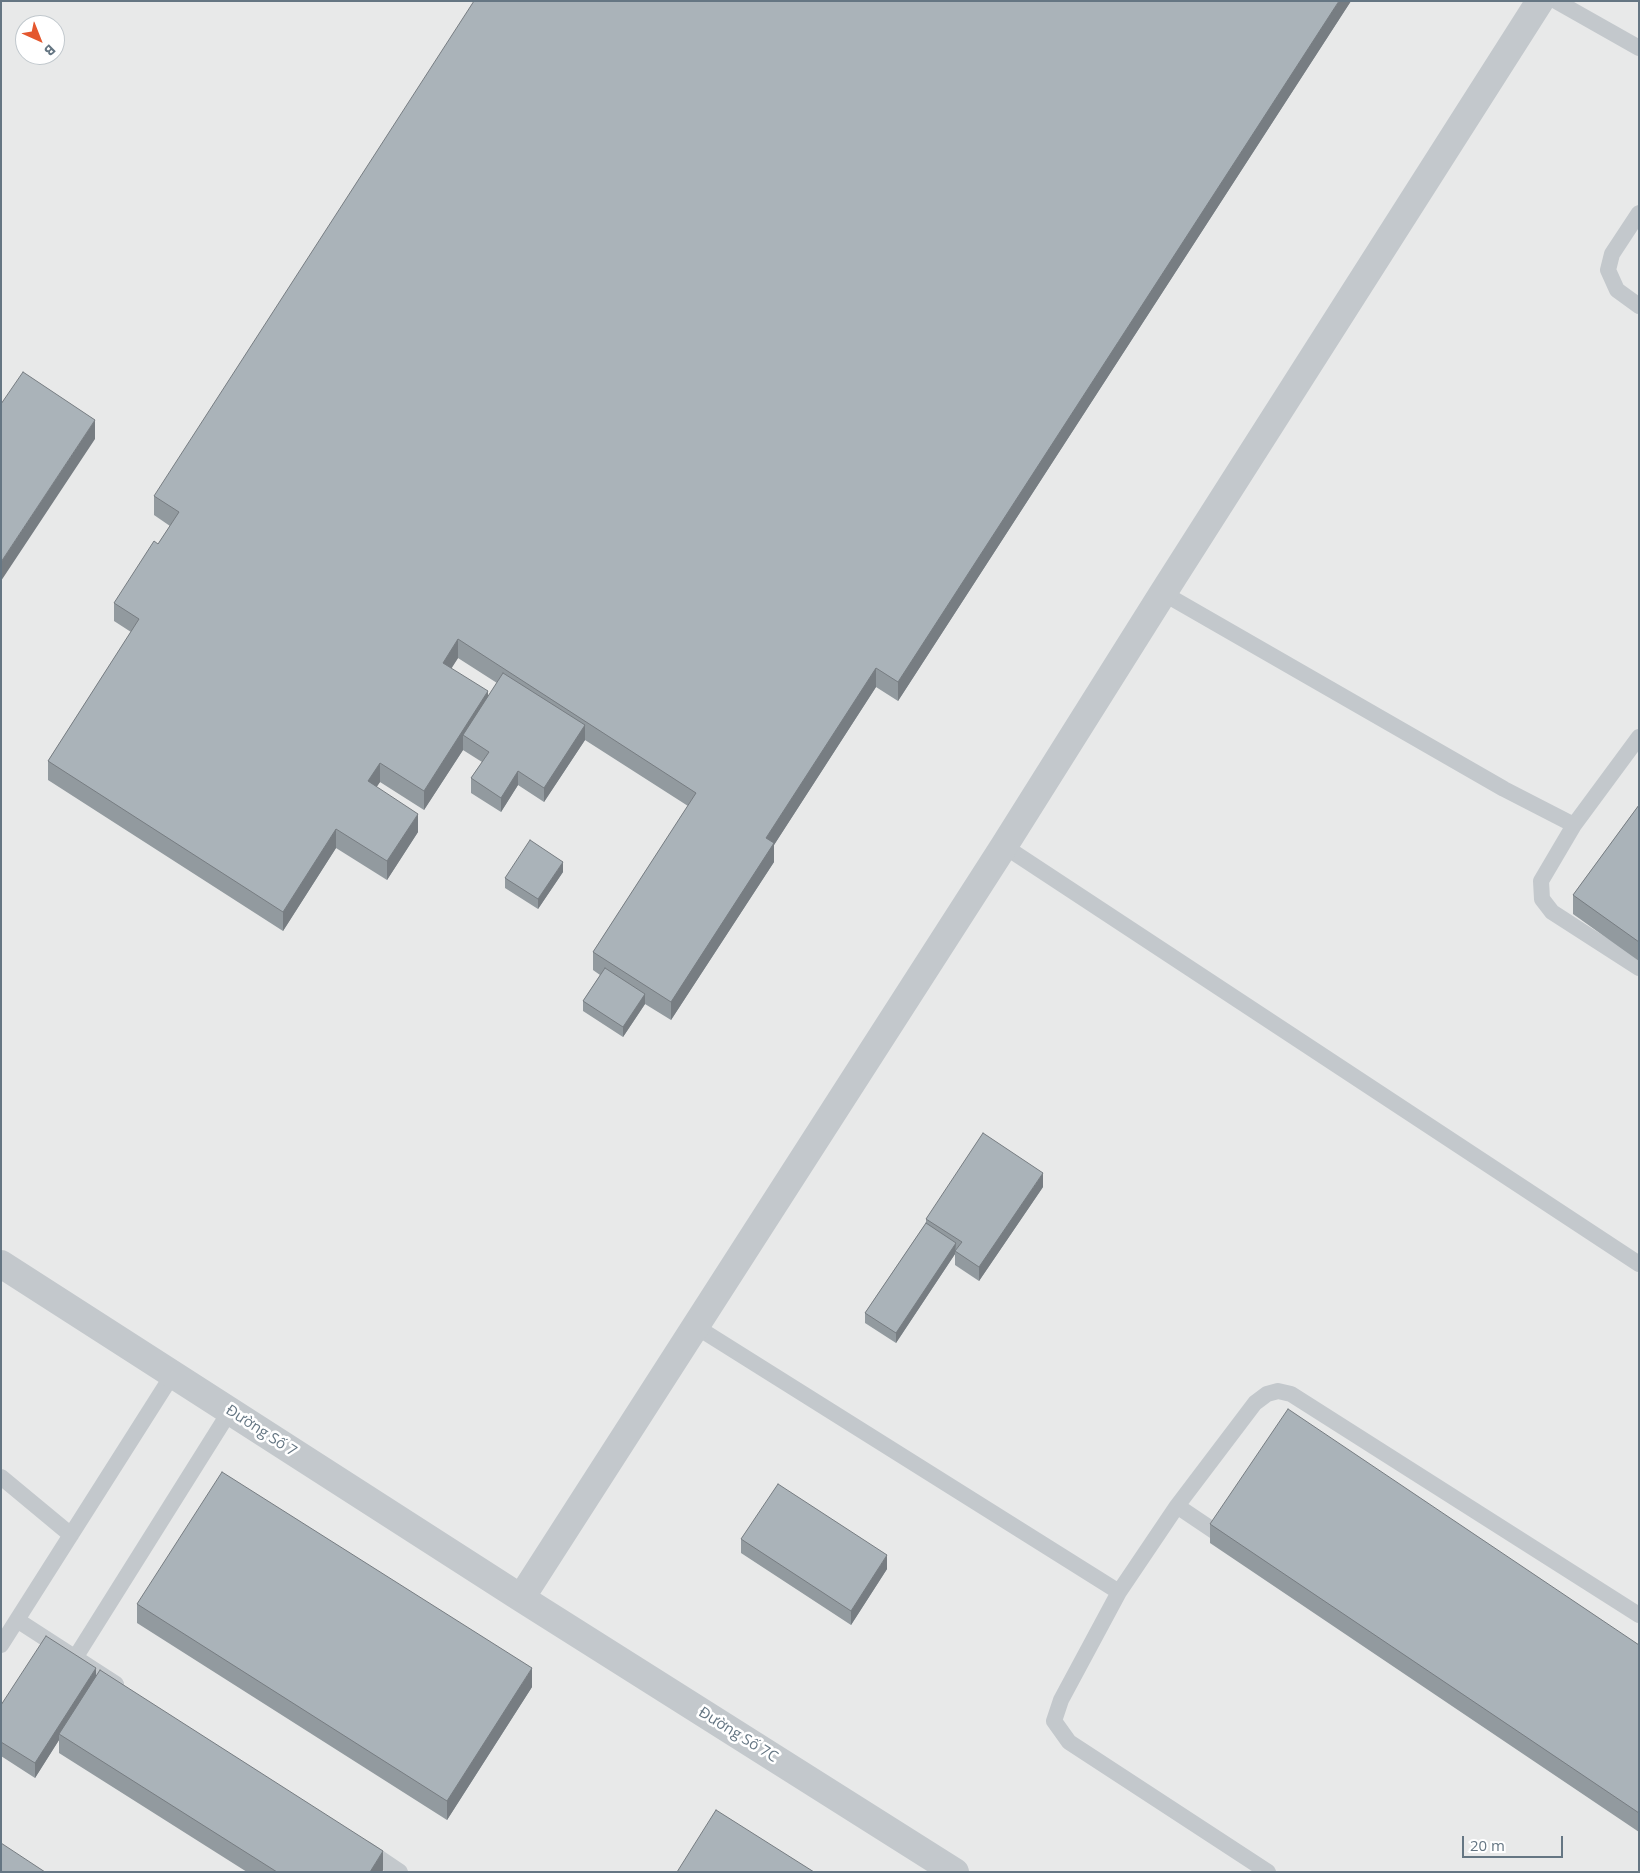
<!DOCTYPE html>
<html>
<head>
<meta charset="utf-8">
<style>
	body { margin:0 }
	#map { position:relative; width:1640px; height:1873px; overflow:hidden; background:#fafaf8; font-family:"Open Sans",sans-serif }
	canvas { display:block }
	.frame { position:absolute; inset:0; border:2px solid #657683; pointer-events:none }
	.north { position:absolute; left:15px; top:15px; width:50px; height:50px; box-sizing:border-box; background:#fff; border:1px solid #c1c8cd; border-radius:50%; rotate:136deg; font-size:14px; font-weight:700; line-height:20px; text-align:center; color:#657683 }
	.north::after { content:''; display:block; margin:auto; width:18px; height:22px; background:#e4572e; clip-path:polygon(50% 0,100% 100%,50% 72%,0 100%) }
	.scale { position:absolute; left:1462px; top:1836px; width:101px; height:22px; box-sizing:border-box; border:2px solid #657683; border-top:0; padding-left:6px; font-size:15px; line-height:18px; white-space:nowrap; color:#657683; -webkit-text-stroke:4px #fff; paint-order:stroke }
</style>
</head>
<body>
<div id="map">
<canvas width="1640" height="1873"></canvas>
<div class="frame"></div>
<div class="north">B</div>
<div class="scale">20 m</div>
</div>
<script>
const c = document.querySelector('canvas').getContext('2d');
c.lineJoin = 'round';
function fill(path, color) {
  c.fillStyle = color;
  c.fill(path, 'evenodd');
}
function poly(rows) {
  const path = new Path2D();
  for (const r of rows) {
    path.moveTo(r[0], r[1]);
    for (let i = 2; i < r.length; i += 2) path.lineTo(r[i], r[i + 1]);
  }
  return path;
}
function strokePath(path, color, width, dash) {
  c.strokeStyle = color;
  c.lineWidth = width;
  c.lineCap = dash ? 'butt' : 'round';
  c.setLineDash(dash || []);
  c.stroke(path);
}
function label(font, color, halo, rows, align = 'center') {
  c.font = font + ' "Open Sans",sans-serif';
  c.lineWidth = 5;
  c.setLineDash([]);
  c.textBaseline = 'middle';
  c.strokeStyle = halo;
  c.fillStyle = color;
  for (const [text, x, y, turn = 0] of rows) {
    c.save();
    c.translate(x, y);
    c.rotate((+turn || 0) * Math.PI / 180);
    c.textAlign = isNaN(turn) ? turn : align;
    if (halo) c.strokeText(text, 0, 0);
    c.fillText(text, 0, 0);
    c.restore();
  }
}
fill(poly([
	[1,1,1639,1,1639,1872,1,1872],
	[25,25,55,25,55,55,25,55]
]), '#e8e9e9');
strokePath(poly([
	[1556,1,1639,48],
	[1639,213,1612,254,1608,270,1617,290,1639,306],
	[1163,593,1504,789,1574,825],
	[1639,737,1574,825,1541,881,1542,899,1552,912,1639,968],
	[1004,846,1639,1264],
	[695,1326,1119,1592],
	[1,1477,71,1535],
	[1177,1506,1229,1541],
	[17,1620,116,1684],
	[1,1645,173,1374],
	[75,1658,230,1411],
	[366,1849,400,1872],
	[1268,1872,1069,1742,1054,1721,1061,1700,1119,1592,1177,1506,1255,1403,1267,1394,1278,1391,1291,1394,1639,1615]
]), '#c3c8cc', 16);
strokePath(poly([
	[1,1264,521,1598,955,1872],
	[521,1598,1004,846,1163,593,1540,1]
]), '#c3c8cc', 28);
fill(poly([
	[1351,1,898,701,876,687,774,845,774,862,671,1020,645,1004,623,1037,583,1011,583,1001,600,975,593,970,593,952,688,806,585,740,544,802,518,785,501,812,471,793,471,778,482,762,463,750,424,810,380,782,376,787,418,832,387,880,336,848,283,931,48,780,48,761,131,632,114,621,114,603,158,544,170,526,154,515,154,496],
	[458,658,497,683,488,696,451,668],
	[1639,805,1639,961,1573,914,1573,895],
	[563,872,538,909,505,888,505,878],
	[1043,1187,979,1281,955,1265,955,1254,896,1343,865,1323,865,1313,926,1223,926,1219],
	[1210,1524,1639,1645,1639,1832,1210,1543],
	[741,1539,887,1569,851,1625,741,1553],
	[137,1604,532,1687,447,1820,137,1623],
	[96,1676,383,1870,382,1872,247,1872,59,1753,59,1740,35,1778,1,1756,1,1705]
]), '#929a9f');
fill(poly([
	[1339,1,1351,1,898,701,898,682],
	[95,420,95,439,1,581,1,562],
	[458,639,458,658,443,682,443,663],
	[876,668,876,687,774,845,774,862,671,1020,671,1002,766,838],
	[488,691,488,710,463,735,463,750,424,810,424,791],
	[585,725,585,740,544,802,544,788],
	[380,763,380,782,368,800,368,781],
	[518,771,518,785,501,812,501,798],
	[418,814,418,832,387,880,387,861],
	[336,829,336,848,283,931,283,912],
	[563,862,563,872,538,909,538,899],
	[645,994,645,1004,623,1037,623,1027],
	[1043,1173,1043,1187,979,1281,979,1267],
	[956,1243,955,1254,896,1343,896,1333],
	[887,1555,887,1569,851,1625,851,1611],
	[96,1668,96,1682,59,1734,59,1740,35,1778,35,1763],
	[532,1668,532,1687,447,1820,447,1801],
	[383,1851,383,1870,382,1872,370,1872]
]), '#777d82');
const building = poly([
	[474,1,1339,1,898,682,876,668,766,838,774,843,671,1002,593,952,696,793,458,639,443,663,488,691,424,791,380,763,368,781,418,814,387,861,336,829,283,912,48,761,139,619,114,603,154,541,158,544,179,512,154,496,474,1],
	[23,372,95,420,1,562,1,404,23,372],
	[503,673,585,725,544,788,518,771,501,798,471,778,489,752,463,735,503,673],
	[1639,805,1639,942,1573,895,1639,805],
	[530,840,563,862,538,899,505,878,530,840],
	[605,968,645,994,623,1027,583,1001,605,968],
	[983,1133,1043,1173,979,1267,955,1251,962,1242,926,1219,983,1133],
	[926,1223,956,1243,896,1333,865,1313,926,1223],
	[1288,1409,1639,1645,1639,1813,1210,1524,1288,1409],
	[222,1472,532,1668,447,1801,137,1604,222,1472],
	[778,1484,887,1555,851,1611,741,1539,778,1484],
	[46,1636,96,1668,35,1763,1,1742,1,1705,46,1636],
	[100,1670,383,1851,370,1872,277,1872,59,1734,100,1670],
	[716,1810,814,1872,677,1872,716,1810],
	[1,1843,45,1872,1,1872,1,1843]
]);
fill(building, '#aab3b9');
strokePath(building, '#777d82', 1);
label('15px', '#657683', '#fff', [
	["Đường Số 7",261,1431,33],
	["Đường Số 7C",738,1735,32]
]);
</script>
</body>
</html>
